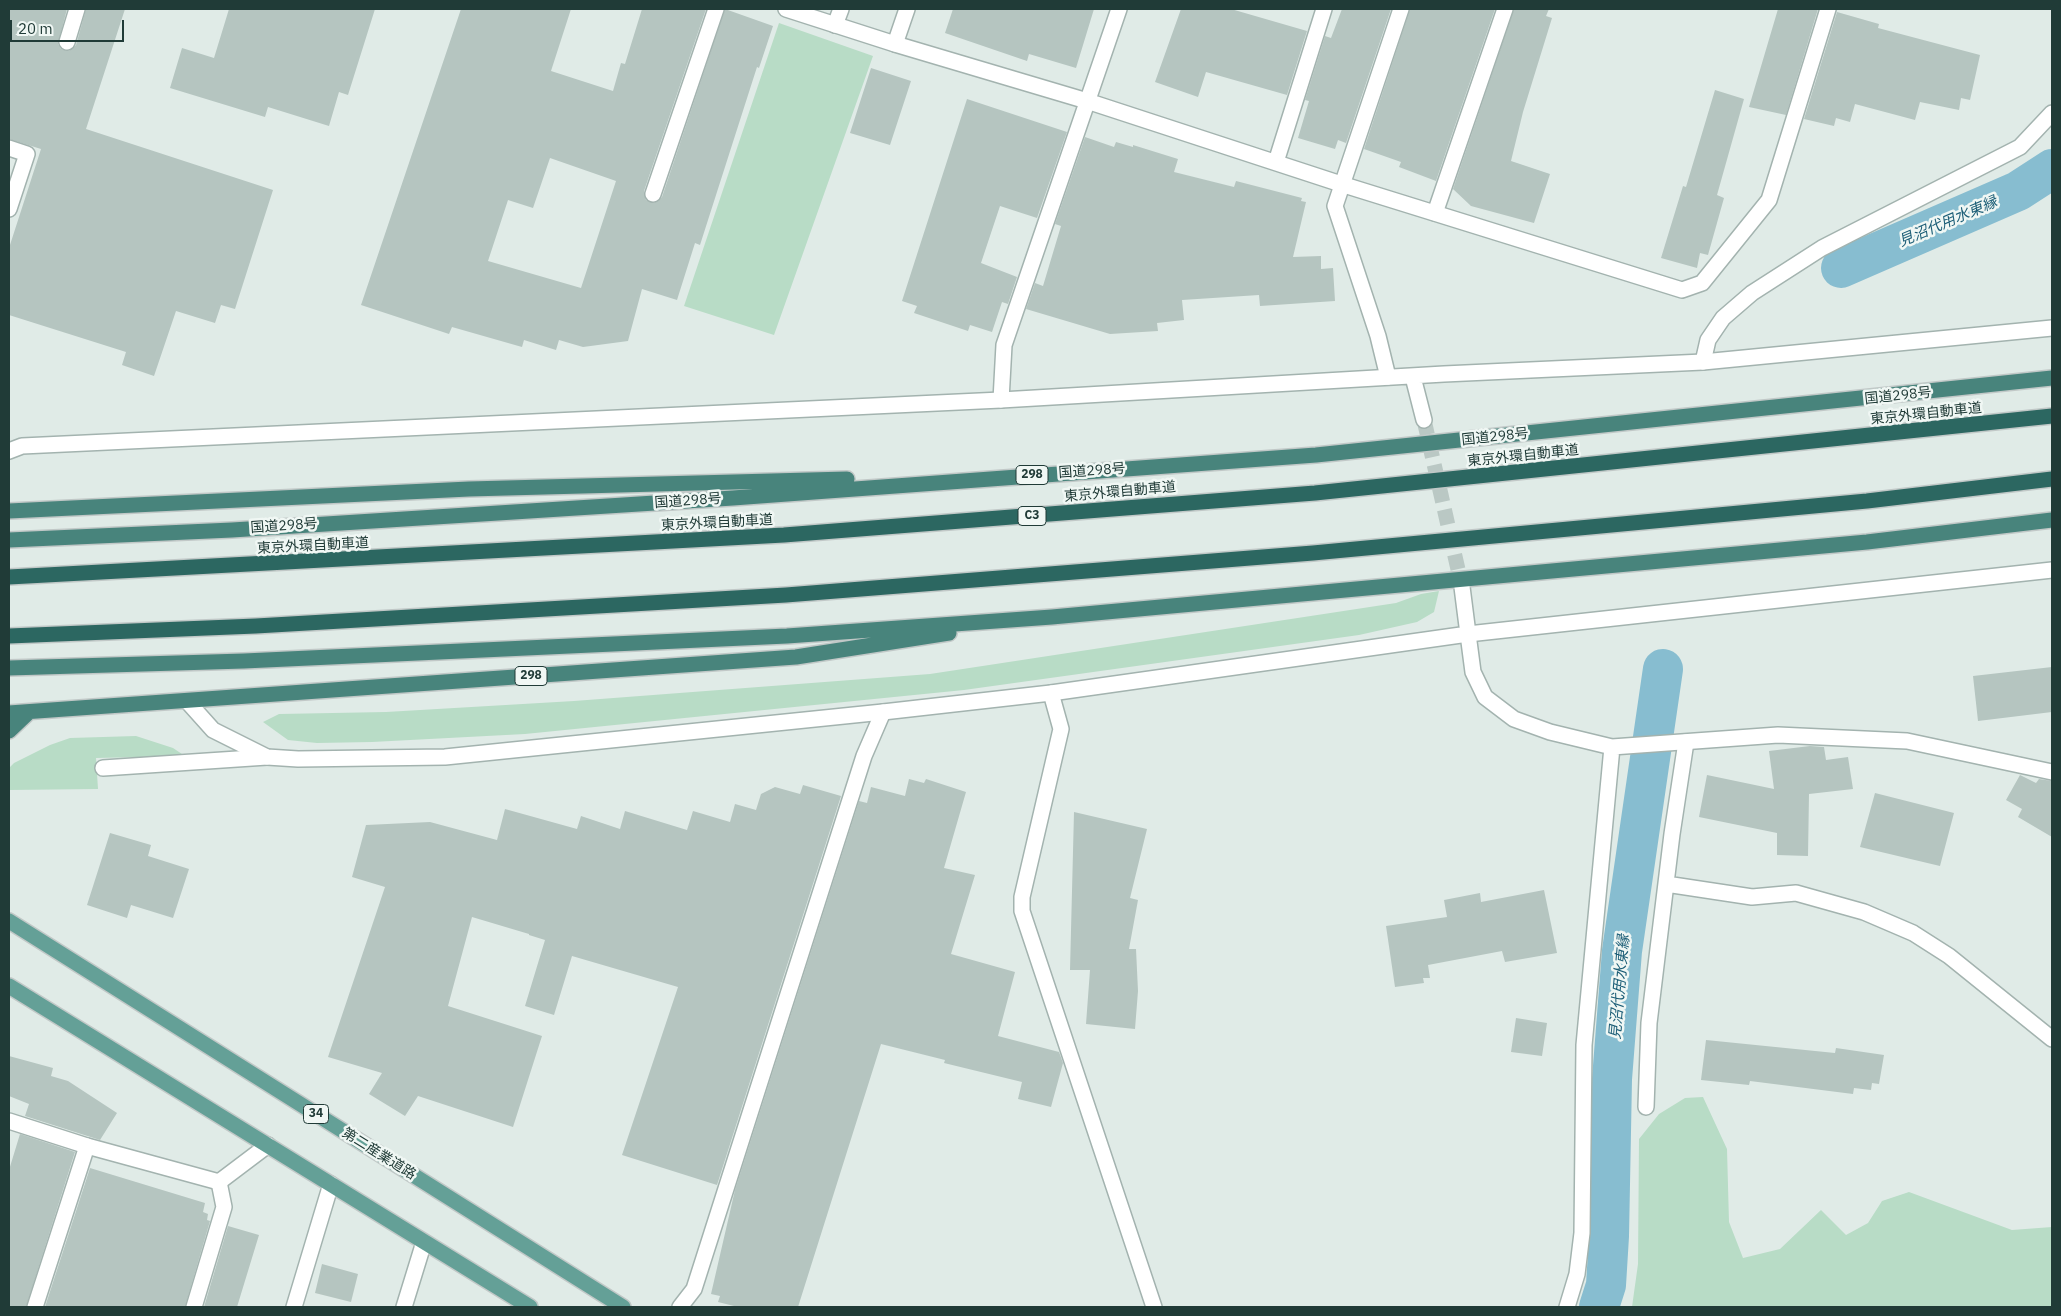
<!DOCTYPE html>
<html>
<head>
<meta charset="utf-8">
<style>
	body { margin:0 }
	#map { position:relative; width:2061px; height:1316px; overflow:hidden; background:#e0ebe7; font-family:"IBM Plex Sans",sans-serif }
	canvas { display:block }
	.frame { position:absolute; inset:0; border:10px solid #203b37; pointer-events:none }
	.scale { position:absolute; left:10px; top:20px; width:114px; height:22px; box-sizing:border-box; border:2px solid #203b37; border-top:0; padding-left:6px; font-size:15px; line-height:18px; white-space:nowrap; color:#203b37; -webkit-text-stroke:4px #f0f7f4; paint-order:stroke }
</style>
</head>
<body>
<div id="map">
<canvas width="2061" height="1316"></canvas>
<div class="frame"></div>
<div class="scale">20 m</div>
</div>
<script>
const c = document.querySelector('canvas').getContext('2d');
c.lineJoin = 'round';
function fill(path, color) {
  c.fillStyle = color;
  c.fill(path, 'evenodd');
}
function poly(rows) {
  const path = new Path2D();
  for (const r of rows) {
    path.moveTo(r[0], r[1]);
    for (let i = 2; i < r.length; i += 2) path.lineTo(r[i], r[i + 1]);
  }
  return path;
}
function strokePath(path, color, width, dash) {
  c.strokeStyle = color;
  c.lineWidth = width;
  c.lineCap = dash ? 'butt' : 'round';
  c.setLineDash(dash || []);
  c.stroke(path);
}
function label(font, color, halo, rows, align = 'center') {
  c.font = font + ' "IBM Plex Sans","Noto Sans JP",sans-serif';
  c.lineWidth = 5;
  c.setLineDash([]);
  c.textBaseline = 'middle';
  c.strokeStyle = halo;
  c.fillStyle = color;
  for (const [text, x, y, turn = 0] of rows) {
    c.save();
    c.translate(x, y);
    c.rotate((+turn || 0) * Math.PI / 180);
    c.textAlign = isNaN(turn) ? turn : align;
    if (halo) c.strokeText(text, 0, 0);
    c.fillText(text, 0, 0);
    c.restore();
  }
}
fill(poly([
	[779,23,873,56,774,335,684,306],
	[1439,591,1434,612,1417,622,1359,635,964,690,525,734,372,742,317,743,288,740,263,722,279,714,386,712,574,701,930,674,1396,603,1421,594],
	[136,736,173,748,185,756,96,758,98,789,9,790,9,768,14,763,50,745,70,738],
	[1703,1097,1727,1149,1729,1222,1743,1258,1780,1249,1821,1210,1846,1235,1868,1223,1882,1201,1909,1192,2012,1230,2052,1227,2052,1307,1632,1307,1638,1264,1639,1139,1659,1114,1685,1098]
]), '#b8dcc6');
strokePath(poly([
	[1841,268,2018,191,2052,169],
	[1599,1307,1606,1285,1609,1236,1612,1079,1622,951,1663,669]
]), '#87bdd0', 40);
fill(poly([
	[9,9,67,9,58,44,61,49,69,51,76,45,86,9,125,9,86,129,273,190,235,309,221,305,215,323,176,311,154,376,122,365,126,352,9,315,9,248,41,149,9,139],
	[229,9,375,9,348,95,339,92,329,126,268,107,265,117,170,88,182,48,214,58],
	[461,9,571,9,551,71,613,91,621,63,625,64,642,9,706,9,644,191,646,200,654,203,662,197,725,9,773,26,759,68,757,67,700,245,695,243,677,300,642,289,628,341,583,347,559,340,556,350,524,340,522,347,452,327,449,334,361,305],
	[550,158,616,181,581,288,488,261,508,200,533,208],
	[953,9,1094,9,1076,68,1029,54,1027,61,945,33],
	[1181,9,1231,9,1307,31,1287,95,1206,72,1198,97,1155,82],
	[1342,9,1391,9,1346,143,1338,140,1335,149,1298,138,1309,101,1305,100,1325,36,1331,38],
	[1410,9,1495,9,1436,181,1399,167,1401,162,1364,149],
	[1514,9,1549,9,1546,16,1552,18,1523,112,1511,161,1550,174,1534,223,1471,206,1453,189],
	[1778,9,1818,9,1786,115,1749,107],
	[1837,12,1879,24,1878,28,1980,55,1970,100,1961,98,1959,110,1920,102,1915,120,1855,104,1850,122,1836,118,1834,126,1804,119],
	[871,68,911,81,890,145,850,133],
	[1715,90,1744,99,1717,195,1724,198,1708,255,1700,253,1697,268,1661,258,1683,186,1686,187],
	[967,99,1067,132,1037,218,1000,206,981,263,1017,277,1008,304,1002,302,992,332,970,325,968,331,914,313,917,306,902,301],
	[1085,137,1114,147,1116,142,1133,147,1133,145,1178,159,1174,172,1234,187,1236,181,1302,198,1301,201,1306,202,1293,257,1321,256,1321,269,1333,268,1335,301,1260,306,1259,295,1182,300,1184,320,1157,323,1158,331,1110,334,1026,309,1035,283,1043,286,1061,226,1055,224],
	[2052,667,2052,712,1978,721,1973,676],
	[1810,746,1824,747,1826,760,1848,757,1853,789,1809,794,1808,856,1777,855,1777,833,1699,817,1707,775,1774,789,1769,751],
	[2020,775,2036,783,2039,779,2052,781,2052,837,2018,817,2022,809,2006,800],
	[909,779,924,783,926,779,966,792,944,868,975,875,951,954,1015,972,998,1036,1059,1052,1063,1063,1051,1107,1018,1099,1022,1082,944,1063,945,1060,881,1044,798,1307,738,1307,718,1302,720,1296,711,1294,735,1190,859,801,867,803,871,787,905,796],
	[803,785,841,796,717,1185,622,1155,678,987,572,956,554,1015,525,1006,545,940,529,935,529,934,472,917,448,1006,542,1036,513,1127,418,1096,405,1116,369,1094,382,1073,328,1057,385,887,352,877,366,825,430,822,497,840,505,809,577,829,581,816,620,829,625,811,687,830,693,811,730,822,735,804,756,810,761,794,775,787,800,794],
	[1875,793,1954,813,1940,866,1860,847],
	[1074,812,1147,829,1130,898,1138,900,1129,949,1136,949,1138,991,1135,1029,1086,1024,1090,970,1070,970],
	[110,833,151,845,148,856,189,869,173,918,131,905,127,918,87,905],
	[1544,890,1557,953,1505,962,1502,951,1428,965,1430,978,1423,978,1424,983,1395,987,1386,926,1447,917,1444,900,1480,893,1481,902],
	[1516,1018,1547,1023,1542,1056,1511,1052],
	[1706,1040,1835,1053,1836,1048,1884,1055,1879,1084,1872,1083,1871,1090,1854,1088,1853,1094,1750,1081,1749,1085,1701,1080],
	[9,1056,53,1068,51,1076,68,1081,117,1113,100,1140,25,1116,29,1104,9,1096],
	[20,1134,75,1152,26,1307,9,1307,9,1170],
	[90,1168,205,1203,203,1212,208,1214,207,1220,210,1221,185,1307,45,1307],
	[228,1226,259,1235,237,1307,204,1307],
	[322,1264,358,1274,351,1302,315,1293]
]), '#b5c5c0');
strokePath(poly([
	[1424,420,1462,587]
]), '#bac8c4', 15, [15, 8]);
const service = poly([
	[835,25,841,9],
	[67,42,77,9],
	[895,44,907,9],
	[9,148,27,154,9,209],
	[1276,162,1324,9],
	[653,194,716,9],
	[1435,213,1505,9],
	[1388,377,1378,336,1335,206,1401,9],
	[1051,693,1061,729,1022,897,1022,911,1154,1307],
	[103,768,267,757],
	[1666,884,1752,897,1796,893,1864,912,1913,933,1949,956,2052,1039],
	[1646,1107,1649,1023,1672,834,1686,742],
	[35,1307,87,1146],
	[194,1307,224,1207,219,1182],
	[294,1307,331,1184],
	[404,1307,424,1242]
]);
const minor = poly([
	[1087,101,1341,184,1682,290,1702,283,1769,200,1828,9],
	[1703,362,1708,340,1723,318,1752,293,1822,248,2020,147,2052,113],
	[1001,400,1004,345,1119,9],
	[1468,634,1473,672,1485,697,1514,719,1550,732,1612,747,1584,1045,1582,1233,1577,1274,1567,1307],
	[1612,747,1778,735,1907,741,2052,772],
	[9,1121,87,1146,219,1182,268,1145],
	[680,1307,694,1289,864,756,883,712]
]);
const tertiary = poly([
	[786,9,895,44,1087,101],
	[1413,377,1424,420],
	[9,451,22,446,1001,400,1444,374,1703,362,2052,328],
	[1462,587,1468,634],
	[187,701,213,730,267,757,298,759,445,757,883,712,1051,693,1468,634,2052,570]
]);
const primary = poly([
	[9,921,623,1307],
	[9,986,530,1307]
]);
const trunk = poly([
	[9,511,469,489,847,479],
	[9,540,232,530,733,498,1316,455,2052,378],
	[9,668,244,661,787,636,1052,617,1867,542,2052,520],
	[9,713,796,657,949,633],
	[9,731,29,712]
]);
strokePath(service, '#a3b3af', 18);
strokePath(minor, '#a3b3af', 18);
strokePath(tertiary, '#a3b3af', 18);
strokePath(primary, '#c1c8c7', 18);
strokePath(trunk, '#c1c8c7', 18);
strokePath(service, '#fff', 15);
strokePath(minor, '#fff', 15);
strokePath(tertiary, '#fff', 15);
strokePath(primary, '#64a097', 15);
strokePath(trunk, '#48847c', 15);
const motorwayBridge = poly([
	[9,577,784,535,1315,493,2052,416],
	[9,636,256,626,786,595,1313,553,1867,501,2052,479]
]);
strokePath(motorwayBridge, '#c1c8c7', 18, []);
strokePath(motorwayBridge, '#2c6761', 15);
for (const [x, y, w] of [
	[1032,475,32],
	[1032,516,28],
	[531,676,32],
	[316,1114,25]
]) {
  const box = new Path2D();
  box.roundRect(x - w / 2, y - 9.5, w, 19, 4);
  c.fillStyle = '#f0f7f4';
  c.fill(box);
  strokePath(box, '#203b37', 1);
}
label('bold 12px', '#203b37', null, [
	["298",1032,475],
	["C3",1032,516],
	["298",531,676],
	["34",316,1114]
]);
label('14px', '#203b37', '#f0f7f4', [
	["国道298号",1898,396,-6],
	["東京外環自動車道",1926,414,-6],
	["国道298号",1495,437,-6],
	["東京外環自動車道",1523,456,-6],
	["国道298号",1092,471,-4],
	["東京外環自動車道",1120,492,-5],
	["国道298号",688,501,-4],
	["東京外環自動車道",717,523,-3],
	["国道298号",284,526,-4],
	["東京外環自動車道",313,546,-3],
	["第二産業道路",379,1154,32]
]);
label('italic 15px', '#1b5d76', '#f0f7f4', [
	["見沼代用水東縁",1948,222,-23],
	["見沼代用水東縁",1620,987,-85]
]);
</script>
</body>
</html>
